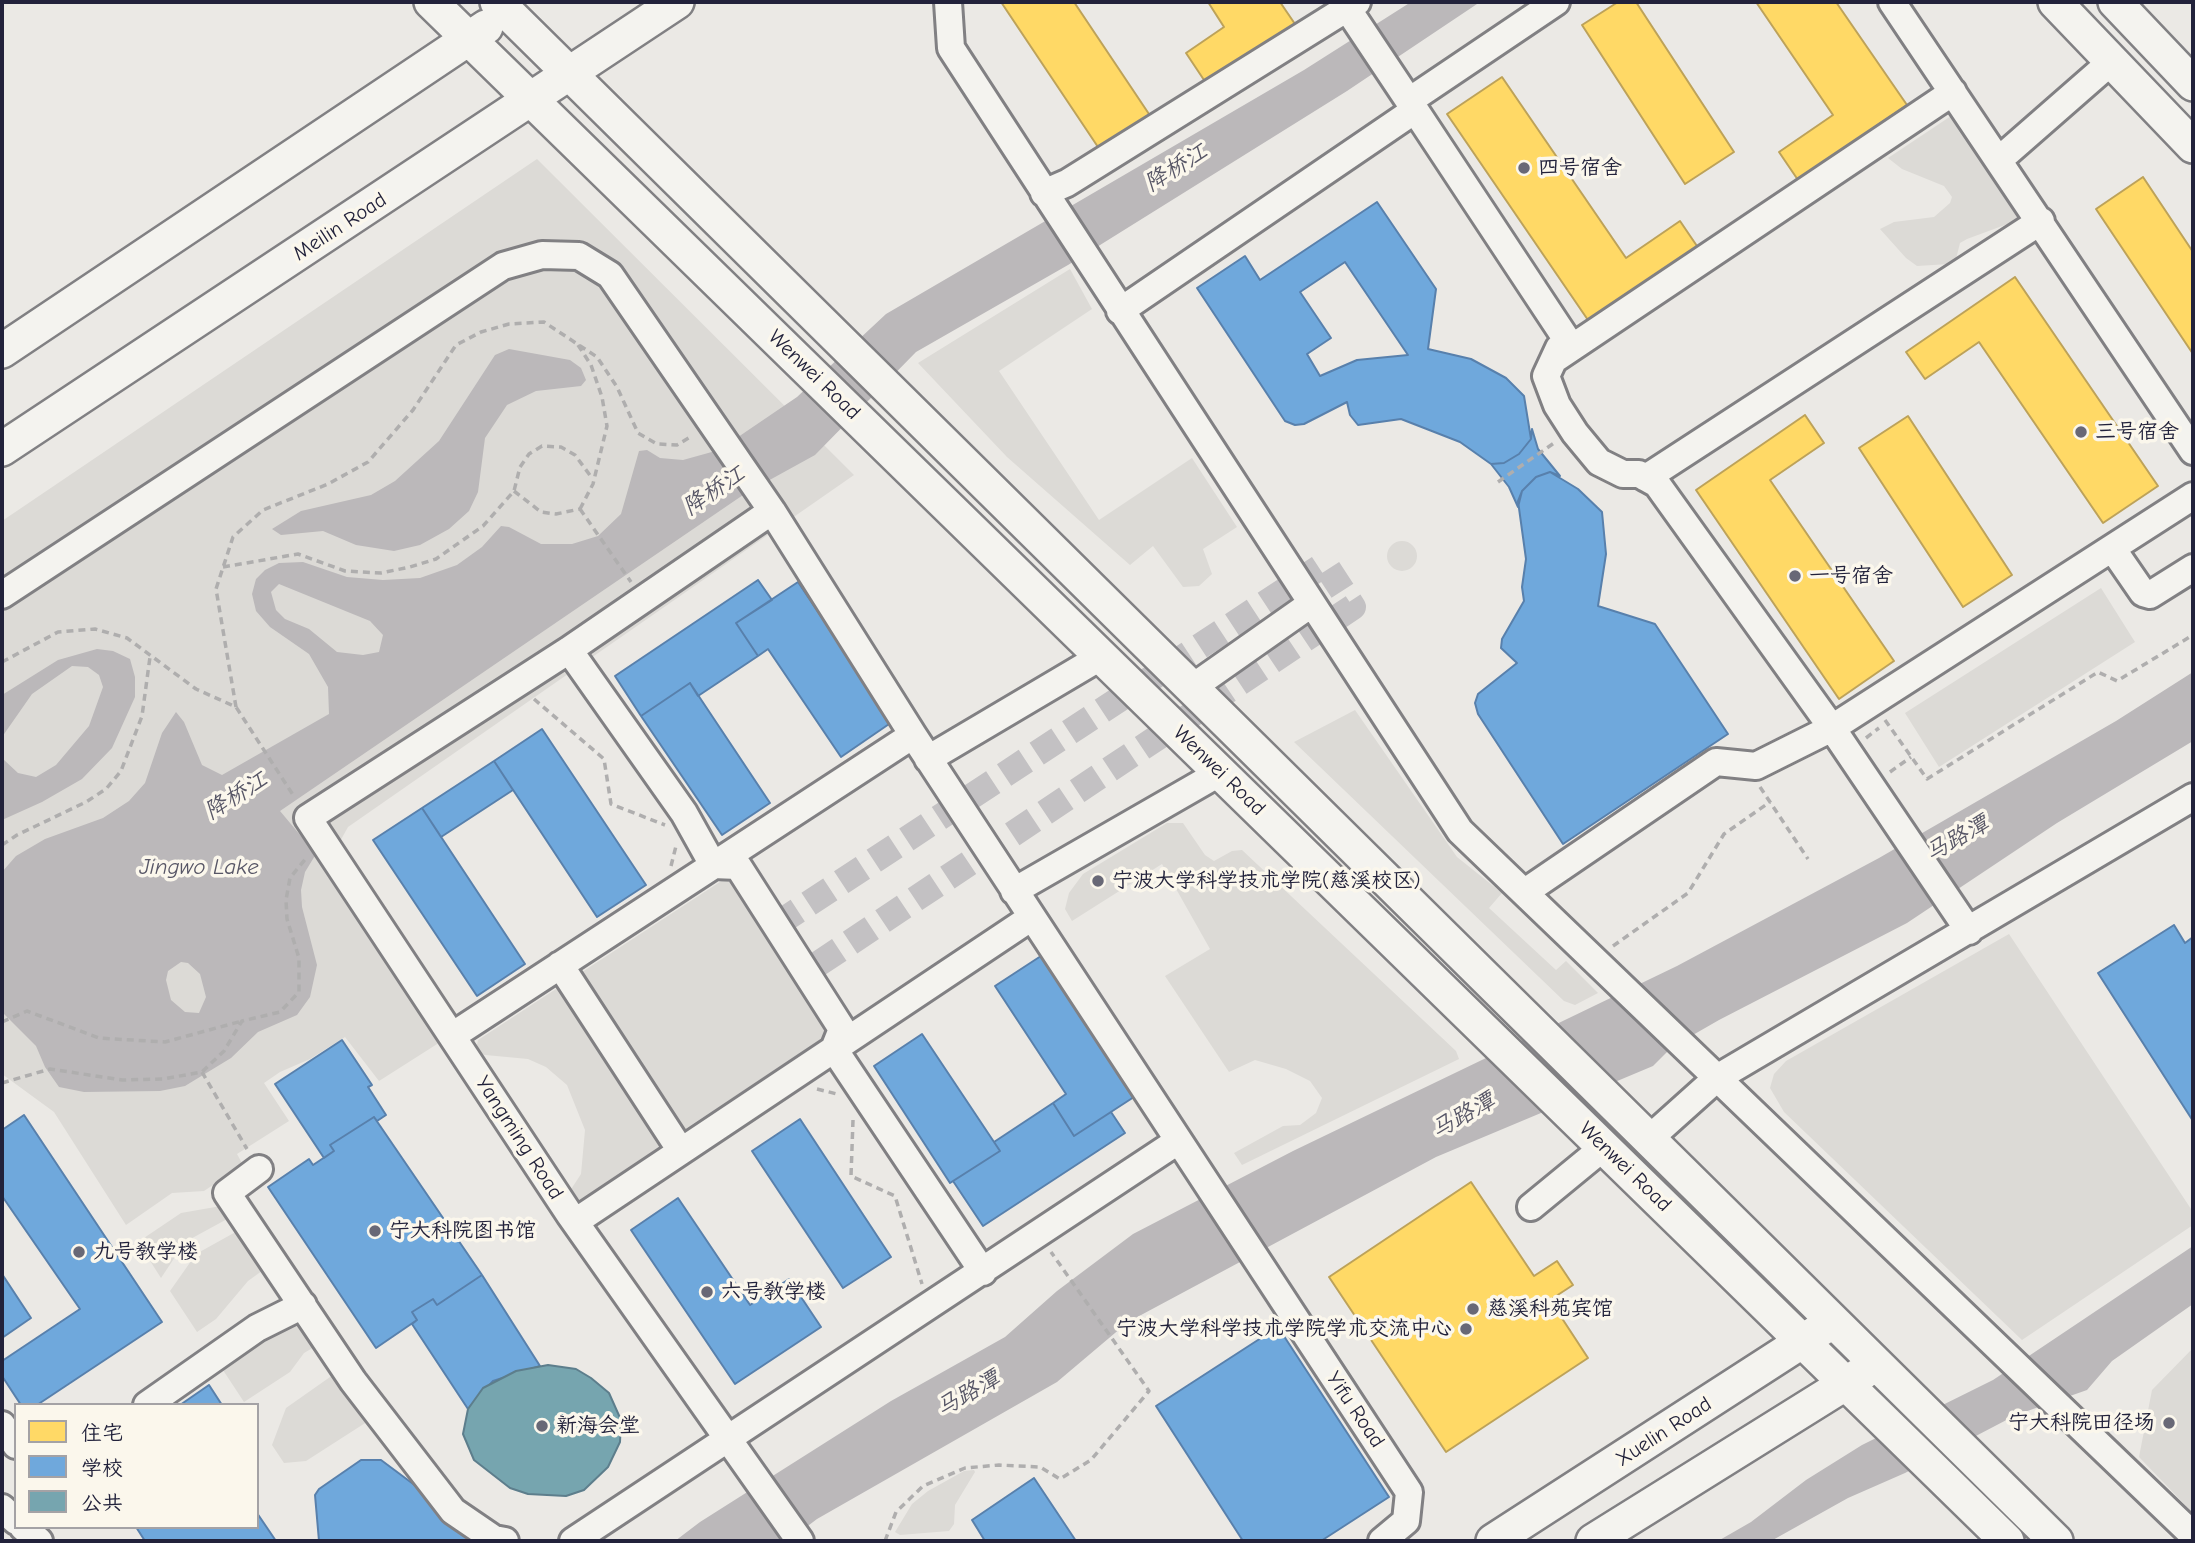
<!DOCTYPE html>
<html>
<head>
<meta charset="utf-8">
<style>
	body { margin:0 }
	#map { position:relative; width:2195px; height:1543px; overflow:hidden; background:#ebe9e5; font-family:"Comic Neue","LXGW WenKai TC",sans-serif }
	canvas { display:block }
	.frame { position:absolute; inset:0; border:4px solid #22223b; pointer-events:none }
	.legend { position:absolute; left:14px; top:1403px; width:245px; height:126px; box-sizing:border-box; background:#fbf7ec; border:2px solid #a4a2a5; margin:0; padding:9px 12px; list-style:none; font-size:21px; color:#22223b }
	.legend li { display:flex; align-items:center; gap:14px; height:35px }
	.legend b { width:35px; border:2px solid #a4a2a5 }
</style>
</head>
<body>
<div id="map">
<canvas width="2195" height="1543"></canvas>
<div class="frame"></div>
<ul class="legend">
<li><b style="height:19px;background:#ffd966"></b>住宅</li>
<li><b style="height:19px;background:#6fa8dc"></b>学校</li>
<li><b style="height:19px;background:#76a5af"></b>公共</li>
</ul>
</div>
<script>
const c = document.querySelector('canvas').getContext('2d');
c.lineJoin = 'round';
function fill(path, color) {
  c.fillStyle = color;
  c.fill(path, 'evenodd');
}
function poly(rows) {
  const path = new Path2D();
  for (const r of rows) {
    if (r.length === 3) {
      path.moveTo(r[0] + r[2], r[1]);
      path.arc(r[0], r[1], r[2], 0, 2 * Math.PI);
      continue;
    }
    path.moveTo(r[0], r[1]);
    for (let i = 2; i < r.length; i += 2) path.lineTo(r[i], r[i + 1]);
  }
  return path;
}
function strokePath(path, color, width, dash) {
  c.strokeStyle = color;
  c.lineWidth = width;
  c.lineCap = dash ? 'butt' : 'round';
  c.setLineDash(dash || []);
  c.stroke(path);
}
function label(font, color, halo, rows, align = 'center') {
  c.font = font + ' "Comic Neue","LXGW WenKai TC",sans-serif';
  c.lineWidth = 7;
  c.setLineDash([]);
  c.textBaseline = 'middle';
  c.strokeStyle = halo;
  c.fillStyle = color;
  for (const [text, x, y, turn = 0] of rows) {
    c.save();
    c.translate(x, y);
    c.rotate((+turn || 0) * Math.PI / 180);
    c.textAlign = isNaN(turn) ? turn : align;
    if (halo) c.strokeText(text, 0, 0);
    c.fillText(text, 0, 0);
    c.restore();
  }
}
fill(poly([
	[1951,116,2021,219,1967,239,1960,243,1956,259,1949,264,1917,266,1906,258,1880,229,1894,222,1934,217,1950,203,1952,197,1944,186,1902,169,1888,158],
	[537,159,854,475,348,827,329,861,445,1039,379,1081,345,1037,310,1059,280,1072,264,1083,289,1121,237,1154,243,1165,204,1191,172,1193,126,1225,54,1112,2,1074,2,521],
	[1070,269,1092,309,999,371,1099,520,1192,458,1237,527,1203,549,1212,574,1199,586,1183,587,1153,546,1130,565,1007,457,918,363],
	[1402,556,15],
	[2101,588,2135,642,1939,767,1905,713],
	[1355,710,1457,857,1502,893,1489,908,1556,970,1566,961,1598,993,1575,1005,1564,1001,1294,742],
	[1167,823,1183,823,1205,855,1214,861,1232,851,1242,850,1456,1051,1459,1059,1242,1165,1234,1153,1283,1126,1300,1125,1316,1113,1322,1098,1310,1081,1286,1069,1255,1060,1229,1072,1165,976,1210,949,1162,864,1072,921,1065,909,1069,893,1083,874],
	[732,874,835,1031,679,1133,576,976],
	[2009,934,2193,1212,2193,1225,2022,1340,1784,1112,1770,1088,1774,1074,1786,1061],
	[565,983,671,1144,584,1205,568,1194,581,1174,585,1130,567,1085,546,1067,528,1059,475,1054,478,1040],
	[221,1206,229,1218,185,1242,161,1278,138,1242,181,1213],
	[241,1229,266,1268,248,1281,216,1319,197,1332,170,1291,196,1254],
	[301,1322,316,1346,304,1353,290,1372,244,1402,219,1364,270,1332,286,1329],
	[2193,1348,2193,1513,2139,1457,2152,1390],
	[340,1370,373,1418,306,1461,284,1463,272,1445,286,1408],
	[974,1470,975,1472,955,1505,954,1524,949,1531,900,1535,895,1532,912,1504,928,1491,964,1471]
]), '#dcdad6');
fill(poly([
	[1411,2,1480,2,1347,91,1068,265,916,352,815,455,746,493,280,811,316,854,305,872,301,890,302,907,317,965,310,997,297,1015,258,1032,231,1058,185,1086,160,1091,84,1092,59,1087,45,1067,36,1046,2,1012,2,872,16,856,45,839,103,818,129,801,145,783,162,733,176,712,184,722,202,765,222,775,329,714,328,687,309,654,270,627,256,611,252,594,256,579,265,570,279,563,303,562,347,577,383,580,420,578,457,565,482,547,501,526,509,527,541,544,572,544,598,536,621,514,639,451,647,450,660,458,683,460,719,450,797,397,886,314,1304,70],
	[279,584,370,621,383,635,379,652,363,655,337,652,309,629,285,619,276,610,271,592],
	[181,962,188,963,200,974,206,997,199,1013,185,1012,171,1000,166,980,168,971],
	[509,349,570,360,581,368,586,380,581,386,536,391,507,405,485,438,478,492,469,511,449,529,420,545,394,551,356,545,323,531,281,535,272,529,301,511,371,495,395,481,439,441,495,355],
	[97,649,113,651,130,659,135,677,135,697,112,748,82,779,42,802,2,820,2,747,3,759,18,773,36,777,56,765,89,726,103,687,99,675,88,667,72,666,32,694,2,737,2,695,58,660],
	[2193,672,2193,741,2057,823,1907,923,1719,1020,1672,1047,1653,1066,1436,1157,1128,1322,1057,1382,817,1519,788,1541,675,1541,700,1522,891,1401,1005,1337,1057,1291,1133,1234,1293,1151,1677,966,1879,858,2116,721],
	[2193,1246,2193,1304,2112,1361,2087,1390,2016,1415,1905,1473,1848,1498,1771,1541,1718,1541,1751,1522,1806,1480,1862,1445,1993,1380]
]), '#bbb8ba');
const homes = poly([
	[1001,2,1074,2,1153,120,1102,153,1001,2],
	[1208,2,1280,2,1295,24,1206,83,1186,53,1224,27,1208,2],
	[1618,2,1636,2,1734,152,1685,184,1582,25,1618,2],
	[1756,2,1836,2,1907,105,1798,180,1779,152,1833,115,1756,2],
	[1502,77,1626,258,1680,221,1699,249,1590,323,1447,114,1502,77],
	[2143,177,2193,252,2193,354,2096,209,2143,177],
	[2015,277,2158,486,2103,523,1979,342,1925,379,1906,352,2015,277],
	[1805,415,1824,443,1770,480,1894,661,1839,699,1696,490,1805,415],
	[1908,416,2012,575,1963,607,1859,448,1908,416],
	[1471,1182,1534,1276,1557,1261,1573,1285,1550,1300,1588,1358,1446,1452,1329,1277,1471,1182]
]);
fill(homes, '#ffd966');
strokePath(homes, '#bda259', 2);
const schools = poly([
	[1377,202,1436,289,1428,349,1471,359,1506,378,1524,396,1531,439,1519,454,1504,463,1491,464,1460,442,1401,419,1358,425,1350,415,1347,402,1304,424,1295,425,1285,421,1197,288,1245,256,1260,280,1377,202],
	[1345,262,1408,355,1357,360,1320,376,1307,354,1331,338,1300,292,1345,262],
	[1532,429,1538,449,1560,476,1550,472,1536,477,1522,491,1518,507,1509,487,1491,464,1504,463,1519,454,1531,439,1532,429],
	[1550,472,1578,489,1602,512,1606,554,1598,606,1655,624,1728,734,1563,844,1478,714,1475,703,1478,694,1517,663,1501,648,1502,639,1524,601,1522,587,1526,559,1518,501,1522,491,1536,477,1550,472],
	[758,580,772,600,736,623,758,656,698,696,690,683,641,716,615,676,758,580],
	[798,582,892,722,841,757,768,649,758,656,736,623,798,582],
	[690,683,770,803,722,835,641,716,690,683],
	[542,729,646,885,597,917,494,761,542,729],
	[494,761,513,790,441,837,422,808,494,761],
	[422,808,525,964,477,996,373,840,422,808],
	[2174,925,2185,943,2193,937,2193,1121,2098,973,2174,925],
	[1044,954,1137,1095,1074,1136,1053,1103,1066,1094,995,986,1044,954],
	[922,1034,1000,1151,950,1183,874,1066,922,1034],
	[342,1040,372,1085,368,1087,386,1115,377,1121,374,1117,330,1145,334,1151,324,1158,275,1084,342,1040],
	[1053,1103,1074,1136,1111,1112,1125,1133,983,1226,953,1181,1000,1151,994,1142,1053,1103],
	[24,1115,162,1322,37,1405,21,1405,2,1376,2,1361,80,1309,2,1196,2,1130,24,1115],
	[374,1117,482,1275,437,1305,433,1299,412,1312,417,1320,376,1348,268,1187,309,1159,313,1165,334,1151,330,1145,374,1117],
	[800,1119,891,1257,843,1288,752,1151,800,1119],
	[678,1198,750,1305,789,1279,821,1327,735,1384,631,1230,678,1198],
	[2,1274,31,1318,2,1338,2,1274],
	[482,1275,540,1366,493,1381,468,1409,412,1324,417,1320,412,1312,433,1299,437,1305,482,1275],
	[1278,1327,1389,1497,1321,1541,1243,1541,1156,1406,1278,1327],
	[209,1385,222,1405,180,1405,209,1385],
	[361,1460,381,1460,483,1536,483,1541,319,1541,315,1495,319,1489,361,1460],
	[1034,1478,1076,1541,985,1541,972,1520,1034,1478],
	[257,1513,276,1541,145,1541,136,1527,257,1527,257,1513]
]);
fill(schools, '#6fa8dc');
strokePath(schools, '#5880ac', 2);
const public = poly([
	[548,1365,576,1369,591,1378,609,1393,621,1420,620,1442,608,1467,584,1490,566,1496,528,1494,510,1488,474,1460,463,1434,468,1409,483,1388,516,1371,548,1365]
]);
fill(public, '#76a5af');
strokePath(public, '#5d7e8c', 2);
strokePath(poly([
	[776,925,1325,564,1353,607,806,972]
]), '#c3c1c3', 26, [26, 13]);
const minor = poly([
	[948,2,951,48,1460,831,2193,1535],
	[1892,2,2193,451],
	[1409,101,1556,2],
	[1415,110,1567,340,1559,348,1546,376,1557,405,1575,433,1599,462,1623,474,1639,474,1657,484,1832,728,1969,931],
	[2000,159,2112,61],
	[1044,193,1067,183,1357,2],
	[1120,311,1415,110,1343,2],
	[1555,359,1953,92],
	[1646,478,2041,221],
	[772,511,569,650,308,818,570,1215,800,1541],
	[2112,548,2143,593,2150,595,2193,568],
	[2,595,503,266,542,255,579,256,610,275,772,511,913,735,1409,1492,1406,1521,1382,1541],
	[569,650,684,813,713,865,738,866,842,1029,834,1049,983,1272],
	[1193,687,1311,604],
	[928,759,1102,656],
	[1014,891,1221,772],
	[1525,892,1716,762,1756,766,1832,728,2193,496],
	[560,965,681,1151],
	[452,1036,913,735],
	[1717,1078,2193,797],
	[1650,1138,1718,1077],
	[259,1169,227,1193,353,1381,453,1511,494,1539,505,1541],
	[1531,1207,1604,1147],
	[575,1222,1032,917],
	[147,1405,257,1328,303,1305],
	[2,1425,16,1445],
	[2,1508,16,1521],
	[23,1527,39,1541],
	[573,1541,1178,1141]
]);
const major = poly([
	[431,2,2007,1541],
	[497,2,2056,1541],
	[2055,2,2193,146],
	[2115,2,2193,84],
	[2,351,486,27],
	[2,449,677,2],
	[1493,1541,1823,1328],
	[1593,1541,1864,1372]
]);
strokePath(minor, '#818083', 32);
strokePath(major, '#818083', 38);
strokePath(poly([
	[578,345,591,365,602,397,607,426,593,484,580,509],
	[1498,482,1554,443],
	[514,491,541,512,556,514,580,509],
	[580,509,631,582],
	[223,567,298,554,345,571,381,573,410,567,436,559,483,526,514,491,520,467,529,454,542,446,561,447,575,455,592,478],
	[2,662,58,632,95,629,127,638,196,689,236,707,295,798],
	[534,699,604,759,611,804,665,825],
	[236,707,216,589,233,537,263,510,328,484,368,462,413,410,456,345,481,332,509,324,544,322,597,357,617,387,638,433,657,444,677,445,692,436],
	[1885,720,1927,779,2098,672,2117,681,2193,635],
	[1866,738,1879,728],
	[1890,772,1911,757],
	[1760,787,1808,859],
	[2,845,17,835,86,802,106,789,121,771,142,716,150,657],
	[671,866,676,846],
	[1613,946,1688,893,1724,834,1770,802],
	[2,1022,27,1011,99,1038,165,1042,242,1021],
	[202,1072,247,1149],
	[2,1083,50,1069,122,1080,163,1079,202,1072,224,1051,242,1021,280,1012,299,992,299,958,287,919,286,900,290,878,307,857],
	[817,1089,837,1094],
	[853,1120,851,1176,895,1196,922,1284],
	[885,1541,896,1512,923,1486,965,1468,999,1465,1040,1467,1060,1479,1091,1460,1149,1391,1051,1252]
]), '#afaeae', 3.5, [7, 5]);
strokePath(minor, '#f4f3ef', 26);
strokePath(major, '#f4f3ef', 33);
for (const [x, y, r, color] of [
	[1524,168,7,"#686876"],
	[2081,432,7,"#686876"],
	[1795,576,7,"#686876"],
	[1098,881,7,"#686876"],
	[375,1231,7,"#686876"],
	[79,1252,7,"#686876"],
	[707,1292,7,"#686876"],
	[1473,1309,7,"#686876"],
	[1466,1329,7,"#686876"],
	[2169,1423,7,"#686876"],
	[542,1426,7,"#686876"]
]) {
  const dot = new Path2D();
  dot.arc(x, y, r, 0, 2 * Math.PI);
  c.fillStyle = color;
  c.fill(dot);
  strokePath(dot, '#fbf7ec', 2.5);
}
label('21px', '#22223b', '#fbf7ec', [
	["四号宿舍",1538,168],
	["三号宿舍",2095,432],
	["一号宿舍",1809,576],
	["宁波大学科学技术学院(慈溪校区)",1112,881],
	["宁大科院图书馆",389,1231],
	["九号教学楼",93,1252],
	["六号教学楼",721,1292],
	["慈溪科苑宾馆",1487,1309],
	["宁波大学科学技术学院学术交流中心",1452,1329,"right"],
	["宁大科院田径场",2155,1423,"right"],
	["新海会堂",556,1426]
], 'left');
label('21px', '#22223b', '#fbf7ec', [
	["Meilin Road",340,227,-33],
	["Wenwei Road",814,375,44],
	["Wenwei Road",1219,771,44],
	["Yangming Road",519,1138,57],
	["Wenwei Road",1625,1167,44],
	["Yifu Road",1355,1410,56],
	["Xuelin Road",1664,1432,-33]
]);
label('italic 23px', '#575666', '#fbf7ec', [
	["降桥江",1176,168,-32],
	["降桥江",714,491,-34],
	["降桥江",236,796,-32],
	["马路潭",1957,839,-29],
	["Jingwo Lake",199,867],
	["马路潭",1463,1116,-29],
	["马路潭",968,1394,-29]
]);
</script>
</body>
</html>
